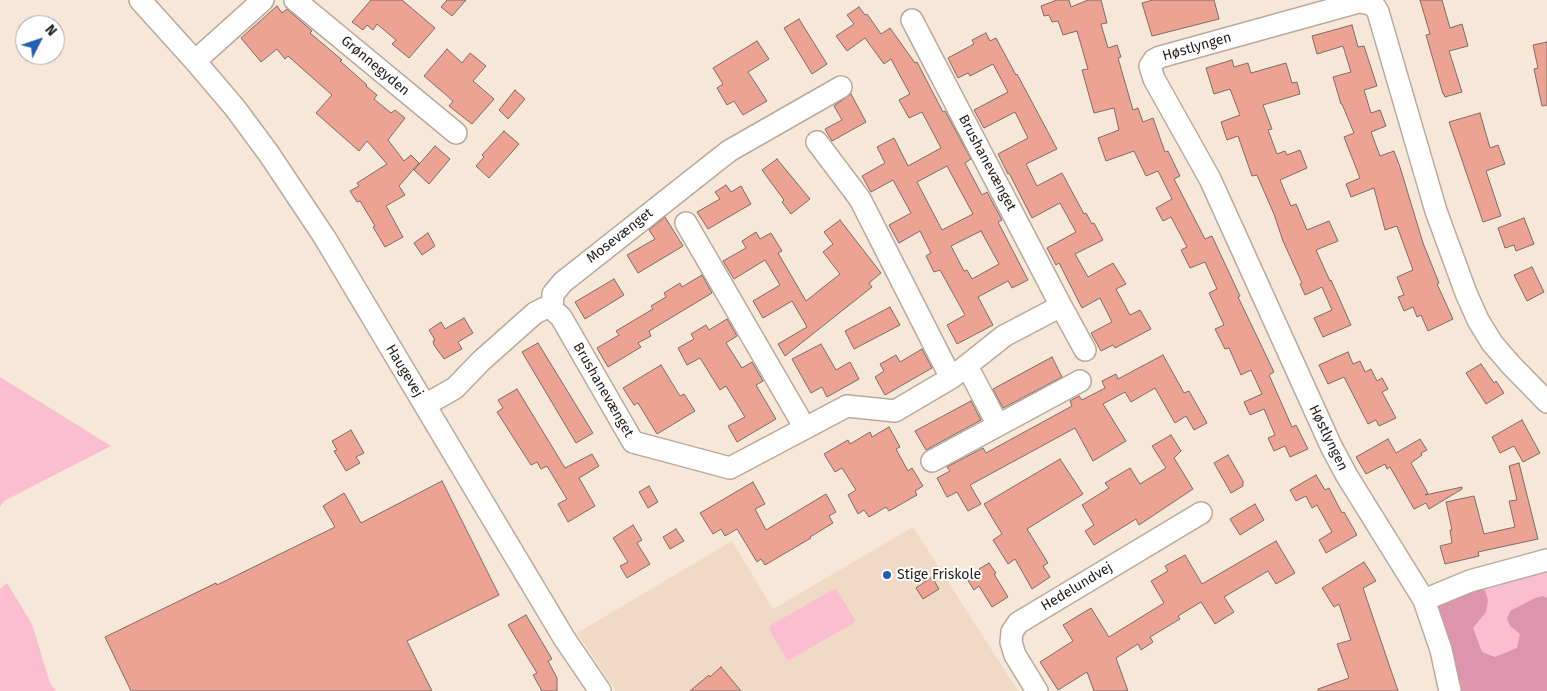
<!DOCTYPE html>
<html>
<head>
<meta charset="utf-8">
<style>
	body { margin:0 }
	#map { position:relative; width:1547px; height:691px; overflow:hidden; background:#f7e7d8; font-family:"Fira Sans",sans-serif }
	canvas { display:block }
	.north { position:absolute; left:15px; top:15px; width:50px; height:50px; box-sizing:border-box; background:#fff; border:1px solid #a7a5a3; border-radius:50%; rotate:49deg; font-size:14px; font-weight:700; line-height:20px; text-align:center; color:#241e19 }
	.north::after { content:''; display:block; margin:auto; width:18px; height:22px; background:#225fb0; clip-path:polygon(50% 0,100% 100%,50% 72%,0 100%) }
</style>
</head>
<body>
<div id="map">
<canvas width="1547" height="691"></canvas>
<div class="north">N</div>
</div>
<script>
const c = document.querySelector('canvas').getContext('2d');
c.lineJoin = 'round';
function fill(path, color) {
  c.fillStyle = color;
  c.fill(path, 'evenodd');
}
function poly(rows) {
  const path = new Path2D();
  for (const r of rows) {
    path.moveTo(r[0], r[1]);
    for (let i = 2; i < r.length; i += 2) path.lineTo(r[i], r[i + 1]);
  }
  return path;
}
function strokePath(path, color, width, dash) {
  c.strokeStyle = color;
  c.lineWidth = width;
  c.lineCap = dash ? 'butt' : 'round';
  c.setLineDash(dash || []);
  c.stroke(path);
}
function label(font, color, halo, rows, align = 'center') {
  c.font = font + ' "Fira Sans",sans-serif';
  c.lineWidth = 4;
  c.setLineDash([]);
  c.textBaseline = 'middle';
  c.strokeStyle = halo;
  c.fillStyle = color;
  for (const [text, x, y, turn = 0] of rows) {
    c.save();
    c.translate(x, y);
    c.rotate((+turn || 0) * Math.PI / 180);
    c.textAlign = isNaN(turn) ? turn : align;
    if (halo) c.strokeText(text, 0, 0);
    c.fillText(text, 0, 0);
    c.restore();
  }
}
fill(poly([
	[913,527,1018,691,616,691,577,633,732,541,773,609]
]), '#f0dac6');
fill(poly([
	[0,377,111,446,4,501,0,507],
	[1547,566,1547,691,1459,691,1440,601],
	[7,583,32,624,50,683,56,691,0,691,0,589],
	[834,589,837,590,855,620,854,623,789,660,787,660,769,629,771,625]
]), '#fbbed1');
fill(poly([
	[1484,587,1488,600,1486,612,1473,628,1482,652,1495,657,1517,648,1520,634,1510,626,1507,619,1510,611,1535,598,1543,596,1547,598,1547,691,1459,691,1436,608,1440,601]
]), '#dc95ac');
const building = poly([
	[371,0,402,0,435,28,409,58,392,44,396,40,377,24,373,30,367,25,363,30,352,22,371,0],
	[447,0,466,0,452,16,441,7,447,0],
	[1057,0,1069,0,1071,7,1088,0,1101,0,1107,23,1101,24,1108,48,1117,45,1121,57,1118,58,1133,110,1138,108,1143,122,1153,118,1165,152,1168,151,1180,176,1174,179,1205,239,1212,236,1240,296,1238,297,1274,372,1269,375,1292,427,1296,425,1308,449,1290,457,1285,446,1274,451,1268,438,1275,435,1264,409,1250,415,1244,402,1262,394,1251,370,1241,375,1229,348,1225,349,1215,329,1224,325,1209,293,1217,289,1205,262,1190,268,1181,250,1187,247,1171,217,1163,221,1156,208,1172,199,1158,171,1146,176,1134,151,1106,161,1098,138,1119,130,1114,108,1094,113,1082,70,1088,69,1077,31,1063,35,1058,21,1052,22,1049,15,1044,16,1041,6,1057,0],
	[1153,0,1214,0,1219,19,1152,36,1142,3,1153,0],
	[1420,0,1442,0,1450,28,1462,24,1468,46,1449,51,1462,92,1445,97,1444,94,1443,94,1426,35,1430,34,1420,0],
	[277,6,282,13,287,9,312,31,310,33,342,60,340,61,367,85,366,86,377,95,374,99,391,113,395,110,405,118,388,140,404,161,411,155,419,163,399,186,405,195,386,206,403,237,385,247,373,227,375,226,360,201,357,202,350,191,359,186,357,183,387,164,367,141,359,151,316,113,332,95,288,56,285,59,277,49,261,62,241,38,277,6],
	[859,7,865,15,867,14,881,34,890,28,915,63,917,62,943,112,945,111,971,159,965,163,982,195,987,192,1002,220,998,222,1028,280,1012,288,1008,281,978,297,993,325,957,344,947,325,965,315,940,270,934,272,926,256,931,253,920,231,899,243,889,225,911,213,893,180,871,192,862,176,885,163,877,147,894,138,908,166,941,148,922,112,909,118,899,100,910,94,891,59,884,64,865,38,847,51,836,36,854,24,847,15,859,7],
	[947,166,973,214,942,230,917,182,947,166],
	[981,231,999,264,972,279,967,270,964,271,951,246,981,231],
	[799,19,827,64,812,74,784,28,799,19],
	[1352,25,1358,47,1364,46,1377,86,1364,90,1371,113,1380,110,1386,126,1371,132,1380,156,1394,151,1400,167,1423,243,1439,283,1437,284,1453,319,1428,331,1421,315,1417,317,1413,307,1404,311,1398,297,1404,295,1397,277,1413,270,1397,226,1385,230,1374,188,1351,197,1346,184,1360,178,1344,137,1354,133,1342,104,1341,104,1333,77,1351,72,1343,46,1317,54,1312,36,1352,25],
	[986,33,990,41,996,38,1016,75,1017,74,1057,149,1026,164,1037,186,1062,173,1084,214,1086,213,1092,224,1094,223,1103,240,1075,254,1088,277,1113,263,1126,284,1116,289,1130,315,1140,310,1151,329,1115,348,1113,345,1101,351,1091,333,1112,322,1100,298,1082,308,1059,263,1056,265,1047,248,1076,232,1060,203,1032,218,1009,173,1008,174,998,154,1028,138,1015,112,984,128,974,110,1008,92,993,64,970,76,968,73,958,78,948,58,974,44,972,40,986,33],
	[757,41,769,59,748,72,767,101,743,115,734,101,727,105,717,88,723,84,713,68,757,41],
	[1547,42,1547,105,1542,106,1534,69,1538,68,1533,45,1547,42],
	[447,49,462,63,470,53,486,66,473,81,494,99,472,124,449,106,453,101,424,76,447,49],
	[1232,60,1234,67,1248,63,1251,73,1286,63,1292,83,1297,82,1300,94,1263,105,1272,129,1268,130,1277,154,1285,151,1287,155,1300,150,1307,168,1280,180,1291,206,1296,204,1307,230,1329,221,1338,241,1316,250,1330,281,1331,280,1351,325,1323,337,1314,318,1332,310,1322,287,1305,295,1300,284,1302,283,1283,241,1274,214,1257,175,1252,176,1238,136,1227,140,1221,122,1240,115,1230,89,1214,94,1206,68,1232,60],
	[515,90,525,99,508,119,499,110,515,90],
	[851,94,866,122,832,141,825,129,842,120,834,106,851,94],
	[1480,113,1490,148,1498,145,1505,164,1486,171,1501,216,1483,222,1449,122,1480,113],
	[504,131,519,144,489,178,476,166,484,157,482,155,504,131],
	[435,146,450,159,429,184,414,170,435,146],
	[777,159,810,199,791,214,782,202,784,200,762,170,777,159],
	[726,185,731,192,741,186,751,204,708,229,697,212,720,199,715,192,726,185],
	[665,217,683,246,638,273,627,255,655,239,649,230,665,217],
	[1524,218,1534,244,1516,251,1514,245,1505,248,1498,228,1524,218],
	[840,220,881,273,869,283,872,287,785,356,778,344,807,327,792,301,763,318,753,301,780,285,765,260,734,279,723,261,746,248,742,241,756,232,760,239,771,233,782,251,778,253,806,301,840,274,823,252,833,244,824,232,840,220],
	[428,233,435,246,422,255,414,243,428,233],
	[1532,267,1544,292,1527,301,1514,275,1532,267],
	[702,275,712,293,649,331,651,336,638,343,641,347,608,367,597,348,619,335,616,331,653,309,651,306,666,297,664,293,680,283,682,287,702,275],
	[614,279,624,295,585,319,575,302,614,279],
	[890,307,900,325,854,349,845,331,890,307],
	[464,318,473,333,458,342,462,349,444,359,434,345,433,341,435,340,429,330,441,322,445,329,464,318],
	[727,319,737,336,726,343,742,368,752,362,763,381,756,385,776,419,737,442,728,426,745,417,726,386,720,390,700,358,687,365,678,348,694,339,691,334,706,325,709,330,727,319],
	[538,343,593,433,576,443,522,352,538,343],
	[821,344,836,370,850,362,859,379,827,397,822,387,811,393,792,359,821,344],
	[922,349,932,368,885,395,875,377,884,371,880,364,896,355,900,362,922,349],
	[1348,352,1353,364,1360,361,1365,372,1371,369,1377,381,1382,378,1388,389,1382,392,1396,418,1379,426,1376,420,1368,424,1344,377,1328,384,1319,365,1348,352],
	[1163,355,1184,393,1189,391,1207,423,1194,430,1186,416,1175,423,1155,388,1131,402,1125,392,1103,404,1126,441,1093,461,1075,428,970,485,981,504,968,511,957,492,947,497,937,478,950,471,947,467,983,448,986,453,1072,406,1070,401,1079,396,1082,400,1105,388,1102,381,1116,374,1118,379,1163,355],
	[1052,357,1062,377,1003,408,993,389,1052,357],
	[1481,364,1494,383,1496,381,1504,393,1486,404,1466,373,1481,364],
	[661,365,680,396,684,394,695,411,657,434,638,403,634,405,623,388,661,365],
	[517,389,565,468,592,454,599,466,579,478,595,506,568,522,558,504,567,499,547,466,541,469,537,462,531,465,497,412,503,408,498,400,517,389],
	[971,401,981,420,926,450,915,431,971,401],
	[1522,420,1540,453,1523,462,1514,446,1500,453,1492,437,1522,420],
	[889,427,900,447,896,449,908,471,912,468,923,486,915,491,917,495,889,511,886,507,869,517,864,510,858,514,848,495,856,490,842,468,835,472,824,454,848,440,850,444,870,432,872,437,889,427],
	[351,430,364,453,356,457,360,463,346,471,334,451,337,450,332,441,351,430],
	[1171,435,1181,451,1174,458,1193,489,1139,525,1136,519,1094,545,1085,531,1094,525,1082,505,1109,488,1105,483,1130,468,1140,484,1166,468,1152,446,1171,435],
	[1388,439,1396,453,1420,439,1427,450,1421,453,1422,455,1411,463,1428,493,1425,495,1462,487,1462,489,1429,509,1426,503,1414,509,1390,467,1387,469,1385,464,1366,474,1356,457,1388,439],
	[1228,455,1243,481,1243,486,1231,493,1214,463,1228,455],
	[1060,459,1083,494,1027,529,1048,563,1043,566,1050,577,1032,589,1015,559,1008,564,993,540,1002,534,984,504,1060,459],
	[1519,463,1538,539,1478,552,1479,556,1445,564,1440,546,1452,543,1450,530,1452,530,1446,502,1474,496,1484,534,1515,527,1509,501,1517,500,1509,466,1519,463],
	[1316,475,1325,490,1329,488,1342,513,1344,512,1357,535,1326,553,1319,540,1332,532,1317,505,1312,508,1306,496,1296,501,1290,490,1316,475],
	[442,481,499,595,407,641,432,691,131,691,105,637,216,583,217,585,335,527,323,506,344,493,361,523,442,481],
	[753,482,765,504,755,509,766,530,826,494,836,512,829,516,833,523,810,537,811,538,765,565,761,559,757,562,737,529,725,536,721,529,713,534,700,513,753,482],
	[649,486,658,502,648,508,639,492,649,486],
	[1255,504,1264,520,1240,535,1230,519,1255,504],
	[633,525,642,540,637,543,650,564,627,578,620,566,628,562,613,538,633,525],
	[676,529,684,541,670,549,663,537,676,529],
	[1276,541,1295,573,1276,584,1268,571,1224,597,1234,612,1215,624,1201,602,1178,616,1180,619,1150,637,1153,642,1141,650,1138,644,1116,658,1128,691,1094,691,1087,672,1058,690,1040,662,1073,641,1063,625,1091,608,1109,637,1164,603,1151,581,1168,571,1165,566,1185,555,1202,584,1276,541],
	[1364,562,1376,581,1363,588,1398,691,1318,691,1318,689,1349,678,1337,644,1351,640,1339,604,1334,607,1322,588,1364,562],
	[989,563,996,573,994,574,1008,597,992,607,979,586,974,590,967,579,980,572,979,569,989,563],
	[932,577,939,589,923,599,916,588,932,577],
	[526,615,552,659,548,661,557,678,557,691,542,691,533,675,537,673,508,625,526,615],
	[721,667,741,691,690,691,709,675,710,677,721,667]
]);
fill(building, '#eca394');
strokePath(building, '#7f6b66', 1);
const minor = poly([
	[140,0,195,61,235,108,269,154,325,238,564,638,600,691],
	[295,0,456,133],
	[912,20,1061,306,1004,336,951,378],
	[195,61,263,0],
	[686,223,805,428],
	[1061,306,1085,350],
	[552,309,561,317,633,442,730,468,847,406,895,411,951,378,860,199,817,142],
	[552,309,553,294,563,282,729,151,841,87],
	[967,366,998,425],
	[425,405,455,388,481,361,535,313,545,308,552,309],
	[932,461,1080,381],
	[1424,600,1470,581,1547,560],
	[1037,691,1015,655,1011,642,1012,632,1018,623,1201,513],
	[1450,691,1441,650,1424,600,1347,476,1331,446,1210,179,1154,79,1150,66,1154,60,1160,57,1359,2,1370,4,1375,7,1378,12,1436,211,1466,293,1478,320,1492,343,1511,365,1547,402]
]);
strokePath(minor, '#b9aa9c', 24);
strokePath(minor, '#fff', 21);
for (const [x, y, r, color] of [
	[887,575,5,"#225fb0"]
]) {
  const dot = new Path2D();
  dot.arc(x, y, r, 0, 2 * Math.PI);
  c.fillStyle = color;
  c.fill(dot);
  strokePath(dot, '#fff', 2);
}
label('14px', '#241e19', '#fff', [
	["Høstlyngen",1197,47,-16],
	["Grønnegyden",375,66,40],
	["Brushanevænget",987,163,62],
	["Mosevænget",620,236,-38],
	["Haugevej",404,371,59],
	["Brushanevænget",603,390,60],
	["Høstlyngen",1328,438,64],
	["Hedelundvej",1077,587,-31]
]);
label('14px', '#241e19', '#fff', [
	["Stige Friskole",897,575]
], 'left');
</script>
</body>
</html>
